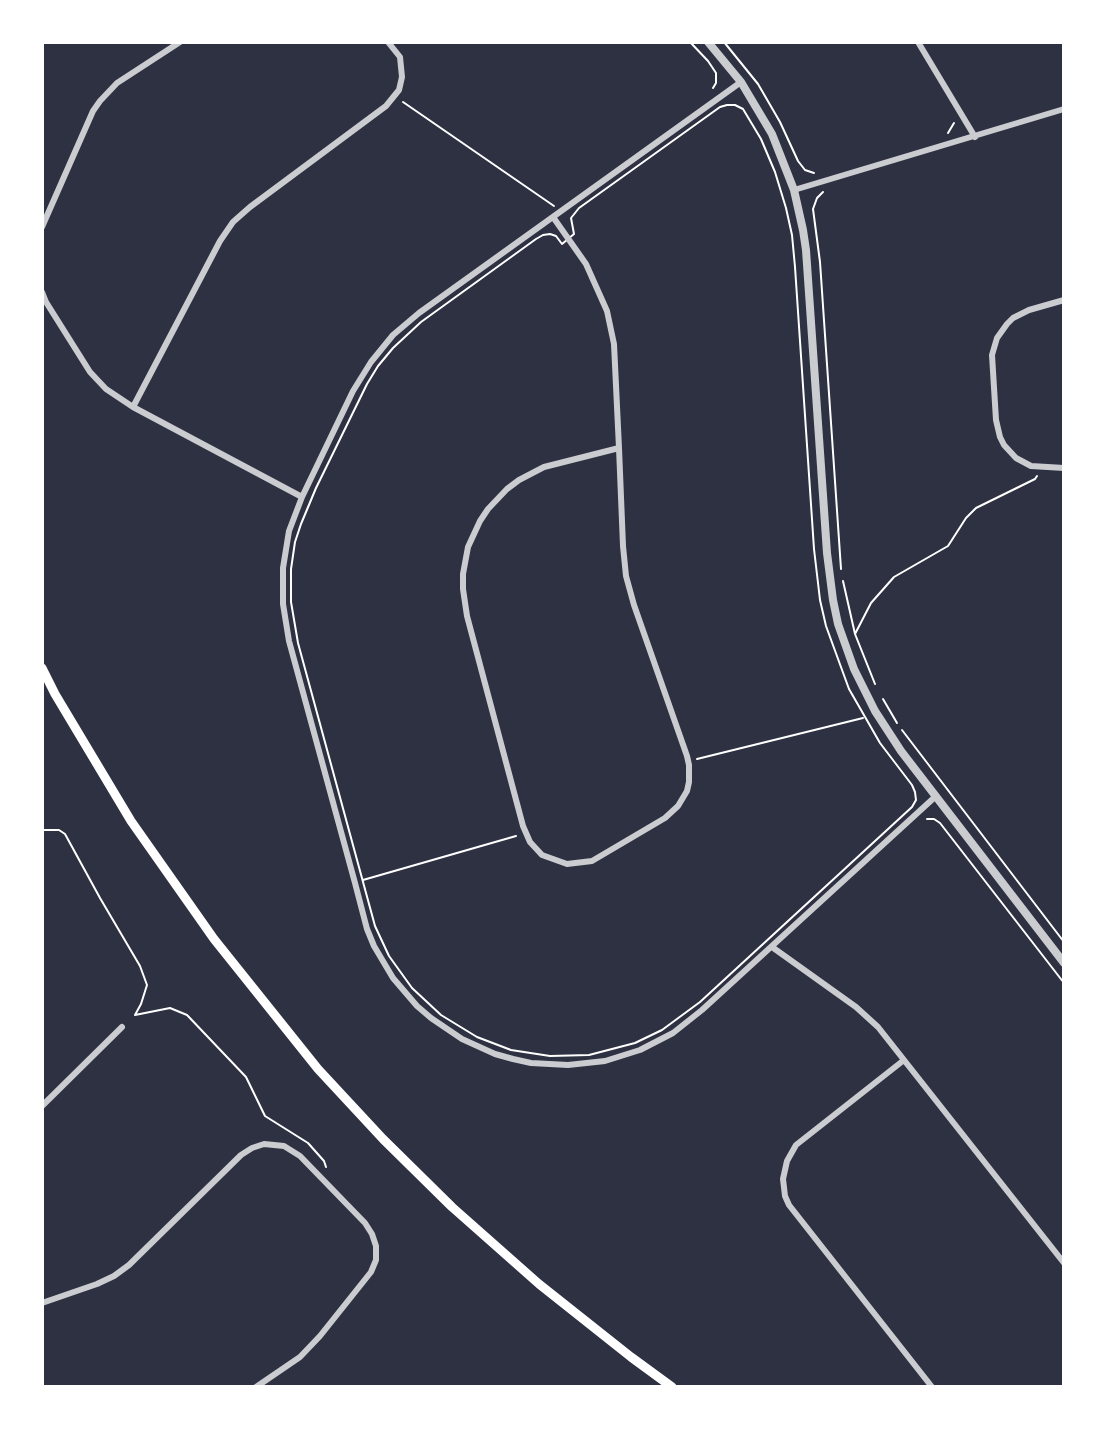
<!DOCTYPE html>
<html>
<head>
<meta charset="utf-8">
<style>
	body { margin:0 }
	#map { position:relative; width:1106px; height:1429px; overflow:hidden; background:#2d3142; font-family:Mulish,sans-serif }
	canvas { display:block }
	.frame { position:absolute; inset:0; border:44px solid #fff; pointer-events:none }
</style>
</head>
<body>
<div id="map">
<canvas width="1106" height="1429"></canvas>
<div class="frame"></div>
</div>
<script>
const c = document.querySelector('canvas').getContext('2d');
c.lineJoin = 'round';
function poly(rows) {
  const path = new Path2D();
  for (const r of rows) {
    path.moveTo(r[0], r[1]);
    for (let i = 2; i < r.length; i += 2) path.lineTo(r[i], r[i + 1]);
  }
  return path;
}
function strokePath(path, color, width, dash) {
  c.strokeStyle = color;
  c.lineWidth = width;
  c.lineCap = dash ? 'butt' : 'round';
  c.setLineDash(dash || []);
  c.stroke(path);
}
strokePath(poly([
	[690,42,708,61,716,73,716,83,713,88],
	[724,42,758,84,780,122,798,161,805,170,814,173],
	[403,102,554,206],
	[727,105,735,105,743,109,761,139,775,172,786,208,792,235,795,267,814,549,820,600,826,626,849,689,880,743,912,785,915,792,916,800,912,807,700,1002,662,1030,635,1043,589,1055,550,1056,511,1050,477,1037,441,1015,412,988,389,956,375,926,298,643,291,602,291,569,295,542,301,524,316,488,367,384,378,366,393,348,421,322,536,239,543,235,550,234,556,236,562,244,574,234,571,218,579,208,720,107,727,105],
	[948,133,954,123],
	[823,192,817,198,813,209,820,262,841,569],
	[843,581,855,634,875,684],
	[855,634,871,603,894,577,948,546,966,518,976,508,1035,479,1037,476],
	[883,699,897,723],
	[902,730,1064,942],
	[697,759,863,718],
	[927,819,934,819,940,823,1064,983],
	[42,830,59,830,65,834,100,898,140,966,147,985,141,1004,135,1015,170,1008,187,1015,246,1077,265,1116,308,1143,324,1161,326,1167],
	[363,880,516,836]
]), '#fff', 2);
strokePath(poly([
	[918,42,975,137],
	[741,82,419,313,393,335,371,362,353,391,302,497,289,531,283,568,283,604,289,641,355,883,367,929,374,946,393,978,417,1006,431,1018,462,1039,495,1054,513,1059,531,1063,568,1065,605,1061,640,1050,673,1033,702,1010,936,796],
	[794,190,1064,109],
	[553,217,586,264,607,311,614,344,619,448,544,467,519,480,507,489,488,509,480,521,468,547,463,574,463,589,467,616,523,826,530,842,542,855,567,864,592,861,665,818,678,806,687,791,689,782,689,765,687,756,634,605,626,576,623,546,619,448],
	[42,227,93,111,100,101,117,83,180,42],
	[42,292,46,302,90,372,106,389,133,407,302,497],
	[1064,300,1029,310,1013,318,1007,324,997,338,992,355,996,420,1000,437,1004,445,1016,458,1031,466,1064,468],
	[133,407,220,241,233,222,250,207,386,106,399,90,402,77,400,57,388,42],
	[772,947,856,1007,878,1027,1064,1263],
	[904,1060,796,1145,787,1161,783,1179,785,1196,789,1205,932,1387],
	[42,1106,122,1027],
	[42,1303,97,1284,114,1276,129,1265,241,1155,252,1148,264,1144,284,1146,300,1156,365,1223,372,1234,376,1246,376,1260,371,1272,320,1336,300,1357,256,1387]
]), '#caccd0', 6);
strokePath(poly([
	[708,42,741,82,772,134,794,190,803,230,806,250,827,553,833,600,838,624,854,669,875,711,901,751,1064,963]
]), '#caccd0', 8);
strokePath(poly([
	[42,668,55,694,131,821,214,939,318,1069,383,1139,452,1207,539,1284,631,1357,672,1387]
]), '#fff', 9);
</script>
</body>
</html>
